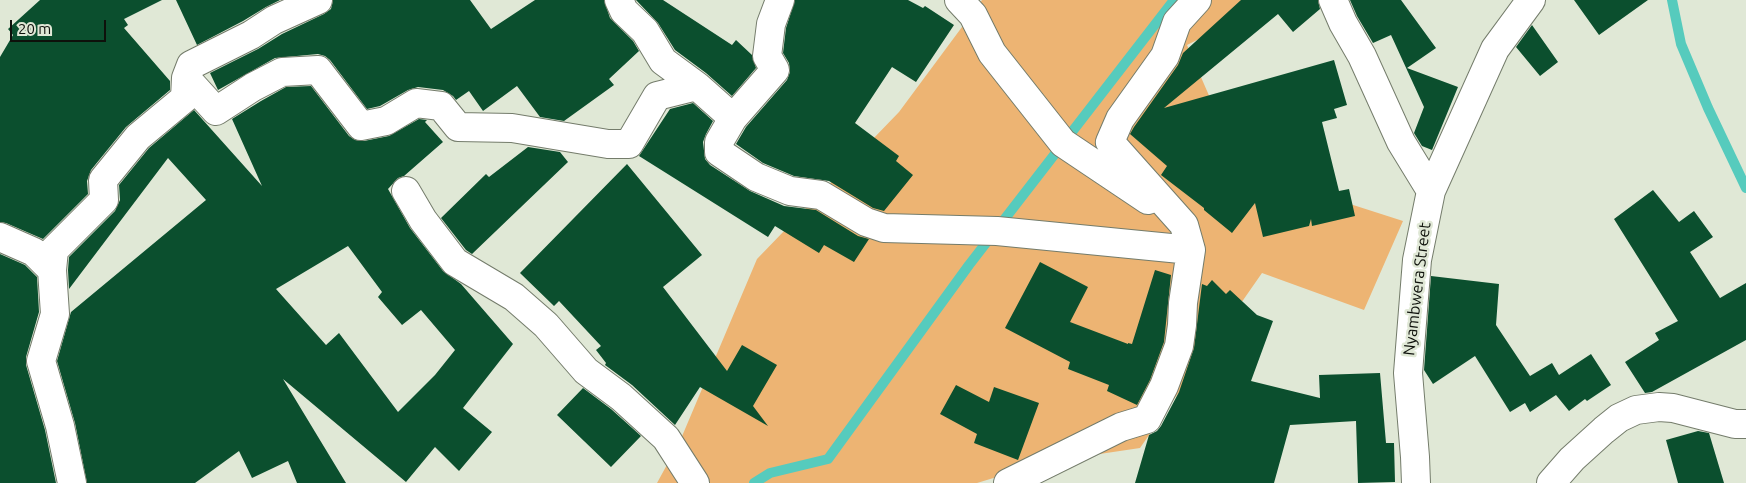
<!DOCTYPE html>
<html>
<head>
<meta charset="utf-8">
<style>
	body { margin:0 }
	#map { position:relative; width:1746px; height:483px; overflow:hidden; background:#e0e8d6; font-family:Ubuntu,sans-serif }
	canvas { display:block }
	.scale { position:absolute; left:10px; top:20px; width:96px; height:22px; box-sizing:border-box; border:2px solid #0e110b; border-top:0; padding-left:6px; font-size:15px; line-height:18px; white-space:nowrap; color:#0e110b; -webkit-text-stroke:4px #e0e8d6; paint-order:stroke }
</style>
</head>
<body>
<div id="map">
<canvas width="1746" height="483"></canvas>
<div class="scale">20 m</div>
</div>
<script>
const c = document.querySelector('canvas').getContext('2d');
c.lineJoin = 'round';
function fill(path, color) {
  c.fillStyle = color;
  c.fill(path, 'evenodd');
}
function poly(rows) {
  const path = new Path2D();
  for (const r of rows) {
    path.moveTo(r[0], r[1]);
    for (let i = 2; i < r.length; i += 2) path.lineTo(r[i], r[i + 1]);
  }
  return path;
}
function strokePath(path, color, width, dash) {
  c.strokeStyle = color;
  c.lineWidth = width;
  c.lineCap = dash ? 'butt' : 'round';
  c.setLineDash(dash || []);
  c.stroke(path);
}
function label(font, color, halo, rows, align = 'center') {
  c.font = font + ' Ubuntu,sans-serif';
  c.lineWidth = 5;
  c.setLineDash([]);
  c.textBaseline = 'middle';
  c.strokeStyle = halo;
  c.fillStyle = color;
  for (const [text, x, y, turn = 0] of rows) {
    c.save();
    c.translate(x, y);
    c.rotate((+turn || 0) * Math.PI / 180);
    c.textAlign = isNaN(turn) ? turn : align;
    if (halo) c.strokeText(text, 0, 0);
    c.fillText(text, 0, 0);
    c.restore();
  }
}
fill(poly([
	[982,0,1277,0,1187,45,1241,169,1403,221,1364,310,1262,273,1140,448,1046,462,977,483,657,483,680,441,757,259,899,112]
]), '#edb473');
strokePath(poly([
	[1672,0,1681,44,1708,108,1746,188],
	[754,483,770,473,828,459,969,265,1174,0]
]), '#56cbbd', 10);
fill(poly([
	[40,0,162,0,124,19,128,25,124,28,170,81,170,90,126,127,91,170,87,181,88,194,43,239,6,223,0,222,0,57,13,35,8,29],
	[176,0,280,0,266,7,243,21,197,45],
	[333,0,470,0,491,29,535,0,604,0,610,18,633,41,639,51,609,79,614,85,564,121,540,117,517,86,483,111,469,91,456,100,453,96,443,90,418,87,408,90,380,106,367,109,330,60,325,56,318,54,275,58,218,90,210,73,258,49,282,34,324,14,331,9],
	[636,0,663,0,732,45,736,40,752,55,756,68,732,96,706,73,675,50,658,23],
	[795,0,908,0,923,8,925,6,954,25,916,82,892,67,855,123,899,156,896,161,913,175,884,211,873,208,829,181,794,176,763,163,736,144,746,127,787,80,790,72,789,63,783,53,786,28],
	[1241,0,1318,0,1320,9,1293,32,1278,14,1164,108,1334,60,1347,105,1334,109,1337,118,1322,122,1339,191,1349,189,1355,216,1312,226,1311,219,1309,226,1263,237,1255,203,1232,233,1204,210,1204,208,1161,175,1167,166,1130,134,1134,127,1178,65,1183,53],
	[1350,0,1401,0,1436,48,1407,68,1458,87,1432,150,1422,146,1414,133,1424,107,1391,35,1373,43,1357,16],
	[1574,0,1648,0,1599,35],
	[1532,25,1558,62,1540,76,1516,47],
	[311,86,349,136,355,140,364,141,389,136,419,119,427,120,425,122,443,142,404,176,398,178,388,189,410,228,443,271,461,284,513,344,463,408,492,432,459,471,435,447,406,482,283,379,346,483,297,483,288,461,252,478,239,451,195,483,87,483,75,423,57,361,71,312,206,200,168,158,69,289,68,270,69,257,115,211,120,200,119,185,149,148,194,110,262,186,232,119,261,101,286,87],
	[348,246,382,292,378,297,402,325,421,310,455,350,435,375,398,412,339,333,326,345,276,289],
	[693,103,713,121,706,134,703,142,705,159,710,165,750,191,784,206,816,210,858,236,869,239,854,262,824,245,819,253,775,226,768,237,639,156,670,109],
	[528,147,560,152,568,162,472,254,466,250,441,218,486,174,489,177],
	[627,164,702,255,663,287,727,371,742,345,777,365,753,406,768,426,700,387,675,425,632,385,605,365,606,363,596,350,601,346,559,301,554,306,520,273],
	[1653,190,1679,222,1694,211,1713,237,1690,252,1720,298,1746,283,1746,340,1652,392,1645,393,1625,362,1659,340,1655,333,1678,321,1614,219],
	[0,254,25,265,37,277,39,312,26,357,26,365,45,430,56,483,0,483],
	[1040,262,1088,287,1070,322,1128,344,1128,343,1132,344,1155,270,1171,275,1164,342,1150,380,1137,405,1107,391,1109,385,1068,369,1070,362,1005,328],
	[1431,276,1499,284,1496,325,1530,376,1552,363,1559,375,1591,354,1611,385,1587,401,1585,399,1569,411,1556,395,1530,412,1525,403,1510,412,1475,356,1433,384,1424,370],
	[1212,280,1226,294,1230,290,1257,315,1273,321,1251,381,1320,398,1319,375,1380,373,1386,443,1394,443,1395,482,1358,483,1356,421,1290,425,1274,483,1135,483,1149,435,1157,431,1161,426,1179,392,1194,348,1202,284,1207,286],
	[956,385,989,402,994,387,1039,403,1018,460,974,443,977,434,940,414],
	[583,388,611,409,641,436,611,467,557,415],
	[1698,431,1709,433,1724,483,1678,483,1666,440]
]), '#0b4f2e');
const minor = poly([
	[619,0,624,11,645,31,663,61,697,86,733,118,719,142,719,152,756,177,790,191,821,195,866,222,884,228,997,231,1191,250],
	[959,0,973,15,992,53,1063,143,1148,200],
	[1333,0,1343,23,1362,56,1401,142,1431,191],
	[186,78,216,111,253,87,282,72,318,70,361,126,386,121,416,103,441,106,458,127,512,128,608,144,629,144,657,96,697,86],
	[733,118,775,70,767,56,771,24,780,0],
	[406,191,423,220,455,262,514,297,546,325,586,371,621,397,666,438,695,483],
	[0,237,34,252,52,270,55,314,41,361,60,426,72,483],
	[52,270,54,250,104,200,103,180,138,137,185,98,186,78,191,65,251,35,274,20,318,0],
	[1008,483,1121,427,1147,419,1164,386,1179,346,1182,325,1183,303,1191,250,1184,225,1110,142,1120,119,1165,56,1177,22,1197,0],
	[1416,483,1415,457,1408,373,1417,260,1431,191,1495,49,1531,0],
	[1551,483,1572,459,1604,430,1619,418,1636,410,1659,407,1673,408,1735,424,1746,424]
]);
strokePath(minor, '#747c6b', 30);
strokePath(minor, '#fff', 28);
label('16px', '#0e110b', '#e0e8d6', [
	["Nyambwera Street",1417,289,-83]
]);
</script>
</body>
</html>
